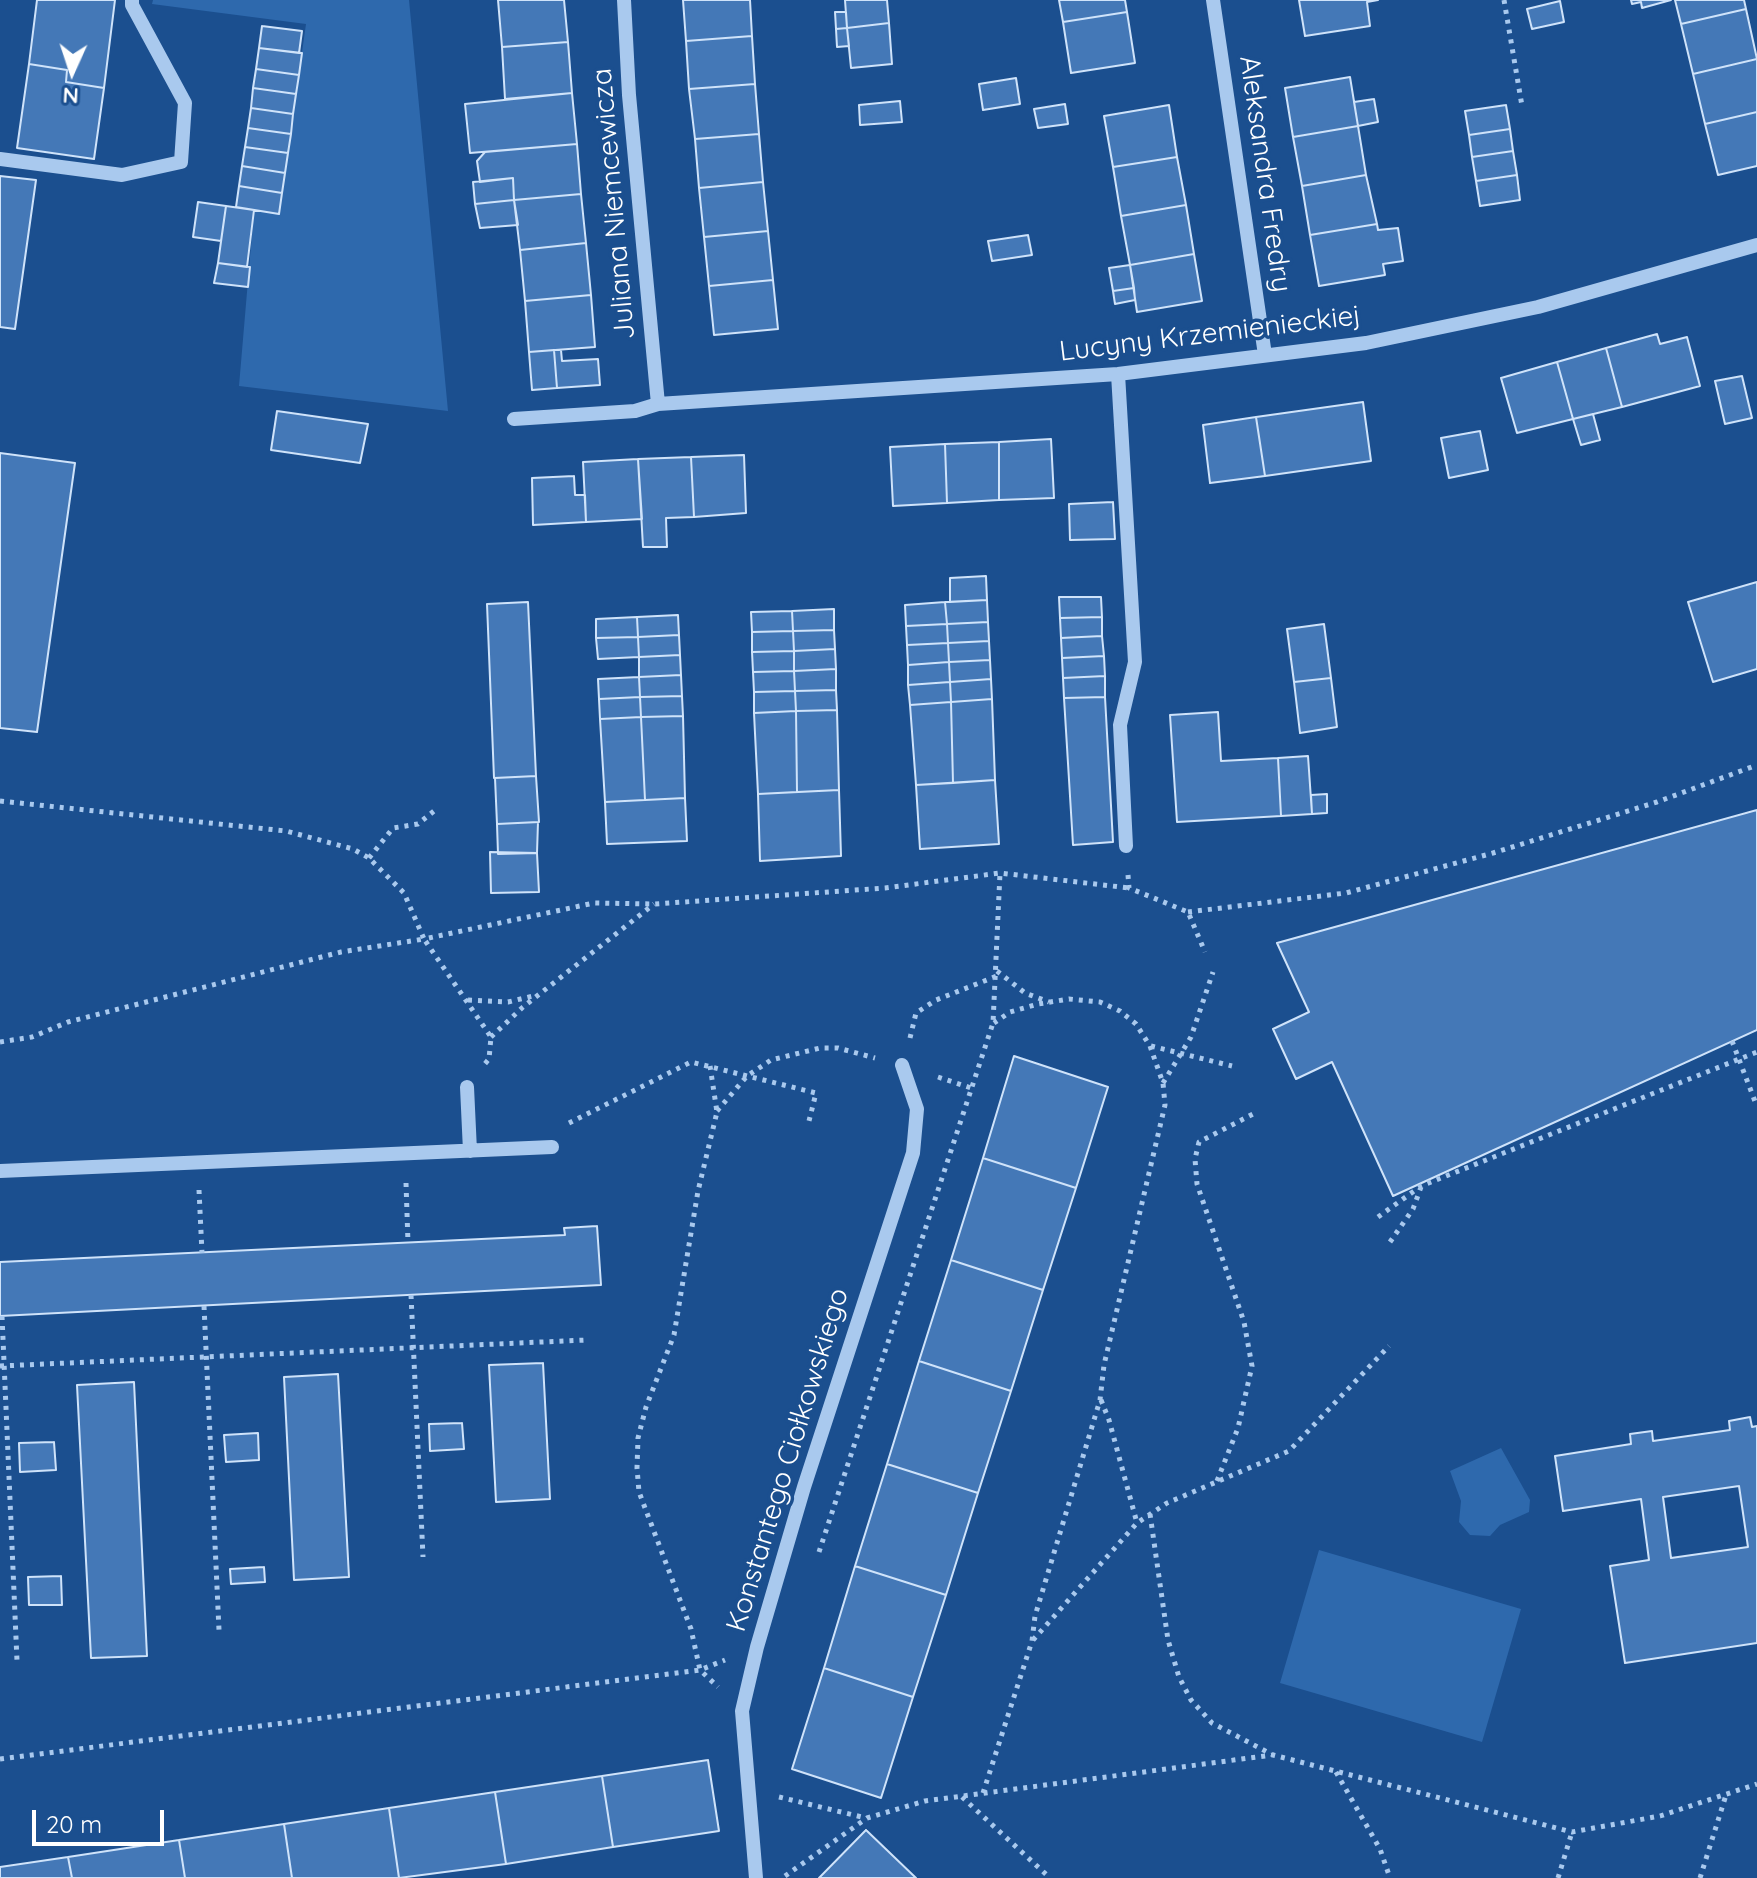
<!DOCTYPE html>
<html>
<head>
<meta charset="utf-8">
<style>
	body { margin:0 }
	#map { position:relative; width:1757px; height:1878px; overflow:hidden; background:#1b4f8f; font-family:Quicksand,sans-serif }
	canvas { display:block }
	.north { position:absolute; left:32px; top:32px; width:80px; height:80px; -webkit-text-stroke:6px #1b4f8f; paint-order:stroke; rotate:183deg; font-size:22px; font-weight:700; line-height:32px; text-align:center; color:#fff }
	.north::after { content:''; display:block; margin:auto; width:28px; height:36px; background:#fff; clip-path:polygon(50% 0,100% 100%,50% 72%,0 100%) }
	.scale { position:absolute; left:32px; top:1810px; width:132px; height:36px; box-sizing:border-box; border:4px solid #fff; border-top:0; padding-left:10px; font-size:24px; line-height:28px; white-space:nowrap; color:#fff; -webkit-text-stroke:6px #1b4f8f; paint-order:stroke }
</style>
</head>
<body>
<div id="map">
<canvas width="1757" height="1878"></canvas>
<div class="north">N</div>
<div class="scale">20 m</div>
</div>
<script>
const c = document.querySelector('canvas').getContext('2d');
c.lineJoin = 'round';
function fill(path, color) {
  c.fillStyle = color;
  c.fill(path, 'evenodd');
}
function poly(rows) {
  const path = new Path2D();
  for (const r of rows) {
    path.moveTo(r[0], r[1]);
    for (let i = 2; i < r.length; i += 2) path.lineTo(r[i], r[i + 1]);
  }
  return path;
}
function strokePath(path, color, width, dash) {
  c.strokeStyle = color;
  c.lineWidth = width;
  c.lineCap = dash ? 'butt' : 'round';
  c.setLineDash(dash || []);
  c.stroke(path);
}
function label(font, color, halo, rows, align = 'center') {
  c.font = font + ' Quicksand,sans-serif';
  c.lineWidth = 7;
  c.setLineDash([]);
  c.textBaseline = 'middle';
  c.strokeStyle = halo;
  c.fillStyle = color;
  for (const [text, x, y, turn = 0] of rows) {
    c.save();
    c.translate(x, y);
    c.rotate((+turn || 0) * Math.PI / 180);
    c.textAlign = isNaN(turn) ? turn : align;
    if (halo) c.strokeText(text, 0, 0);
    c.fillText(text, 0, 0);
    c.restore();
  }
}
fill(poly([
	[153,0,409,0,448,411,239,386,254,210,279,213,306,24,152,4],
	[1501,1448,1530,1500,1529,1512,1500,1525,1490,1536,1470,1535,1459,1522,1461,1501,1450,1471],
	[1319,1550,1521,1609,1482,1742,1280,1683]
]), '#2e69ad');
const building = poly([
	[37,0,115,0,104,88,66,82,67,70,29,64,37,0],
	[498,0,564,0,568,42,502,47,498,0],
	[683,0,750,0,752,36,686,41,683,0],
	[845,0,887,0,889,23,847,28,845,0],
	[1059,0,1125,0,1127,12,1063,22,1059,0],
	[1299,0,1378,0,1367,2,1370,26,1305,36,1299,0],
	[1631,0,1671,0,1642,8,1641,2,1632,4,1631,0],
	[1675,0,1744,0,1746,9,1681,24,1675,0],
	[1560,1,1564,22,1532,29,1527,9,1560,1],
	[1746,9,1757,59,1693,74,1681,24,1746,9],
	[835,12,846,12,847,28,836,29,835,12],
	[1127,12,1135,63,1071,73,1063,22,1127,12],
	[889,23,892,64,851,68,847,28,889,23],
	[262,26,302,31,299,53,259,48,262,26],
	[847,28,849,46,837,47,836,29,847,28],
	[752,36,755,84,689,89,686,41,752,36],
	[568,42,572,93,505,99,502,47,568,42],
	[259,48,302,53,299,75,256,69,259,48],
	[1757,59,1757,112,1705,124,1693,74,1757,59],
	[29,64,67,70,66,82,104,88,94,159,17,148,29,64],
	[256,69,299,75,296,94,253,88,256,69],
	[1350,77,1358,126,1293,137,1285,88,1350,77],
	[1016,78,1020,104,983,110,979,84,1016,78],
	[755,84,759,134,695,139,689,89,755,84],
	[253,88,296,94,293,114,251,108,253,88],
	[572,93,577,144,470,153,465,104,572,93],
	[1374,99,1378,122,1358,126,1354,102,1374,99],
	[900,101,902,122,860,125,859,105,900,101],
	[1065,104,1068,124,1038,128,1034,109,1065,104],
	[1169,105,1177,157,1113,167,1104,116,1169,105],
	[1506,105,1510,129,1469,135,1465,111,1506,105],
	[251,108,293,114,291,134,248,128,251,108],
	[1757,112,1757,166,1718,175,1705,124,1757,112],
	[1358,126,1366,175,1302,186,1293,137,1358,126],
	[248,128,291,134,288,153,245,147,248,128],
	[1510,129,1513,151,1472,157,1469,135,1510,129],
	[759,134,763,182,699,188,695,139,759,134],
	[577,144,581,194,514,200,513,178,480,182,477,161,485,152,577,144],
	[245,147,288,153,285,173,242,166,245,147],
	[1513,151,1517,175,1476,181,1472,157,1513,151],
	[1177,157,1186,205,1121,216,1113,167,1177,157],
	[242,166,285,173,282,193,239,186,242,166],
	[1366,175,1377,224,1310,235,1302,186,1366,175],
	[1517,175,1520,200,1480,206,1476,181,1517,175],
	[0,176,36,180,15,329,0,327,0,176],
	[513,178,514,200,475,204,473,182,513,178],
	[763,182,768,231,704,237,699,188,763,182],
	[239,186,282,193,279,214,236,207,239,186],
	[581,194,586,243,520,250,514,200,581,194],
	[514,200,518,225,480,228,475,204,514,200],
	[198,202,226,206,221,241,193,237,198,202],
	[1186,205,1194,254,1130,265,1121,216,1186,205],
	[226,206,254,210,247,267,218,263,226,206],
	[1377,224,1378,230,1398,228,1403,261,1383,264,1385,275,1319,286,1310,235,1377,224],
	[768,231,773,280,709,286,704,237,768,231],
	[1028,235,1032,255,992,261,988,241,1028,235],
	[586,243,591,295,525,301,520,250,586,243],
	[1194,254,1202,301,1137,312,1130,265,1194,254],
	[218,263,250,267,248,287,214,283,218,263],
	[1130,265,1134,288,1113,291,1109,268,1130,265],
	[773,280,778,329,714,335,709,286,773,280],
	[1134,288,1135,300,1115,304,1113,291,1134,288],
	[591,295,595,347,529,352,525,301,591,295],
	[1657,334,1660,344,1687,337,1700,386,1622,407,1606,348,1657,334],
	[1606,348,1622,407,1573,419,1557,362,1606,348],
	[554,350,561,350,562,361,598,359,600,385,557,388,554,350],
	[554,350,557,388,532,390,529,352,554,350],
	[1557,362,1573,419,1517,433,1501,378,1557,362],
	[1742,376,1752,418,1725,424,1715,381,1742,376],
	[1363,402,1371,461,1265,476,1256,417,1363,402],
	[277,411,368,424,360,463,271,450,277,411],
	[1593,414,1600,440,1581,445,1573,419,1593,414],
	[1256,417,1265,476,1210,483,1203,425,1256,417],
	[1480,431,1488,470,1449,478,1441,438,1480,431],
	[1051,439,1054,498,999,500,999,442,1051,439],
	[999,442,999,500,947,503,945,444,999,442],
	[945,444,947,503,893,506,890,447,945,444],
	[0,453,75,463,37,732,0,728,0,453],
	[744,455,746,513,694,517,691,457,744,455],
	[691,457,694,517,666,518,667,547,643,547,638,459,691,457],
	[638,459,642,519,586,522,583,462,638,459],
	[574,476,575,495,585,495,586,522,533,525,532,478,574,476],
	[1113,502,1115,539,1070,540,1069,504,1113,502],
	[986,576,987,600,950,602,950,578,986,576],
	[1757,582,1757,669,1713,682,1688,602,1757,582],
	[1059,597,1101,597,1102,617,1060,618,1059,597],
	[987,600,988,622,947,624,945,602,987,600],
	[528,602,536,776,494,778,487,604,528,602],
	[945,602,947,624,906,626,905,605,945,602],
	[834,609,834,630,793,631,792,611,834,609],
	[792,611,793,631,752,632,751,612,792,611],
	[678,615,679,635,638,637,637,617,678,615],
	[637,617,638,637,596,638,596,619,637,617],
	[1102,617,1102,636,1061,638,1060,618,1102,617],
	[988,622,989,641,948,643,947,624,988,622],
	[947,624,948,643,907,645,906,626,947,624],
	[1324,624,1331,678,1294,682,1287,629,1324,624],
	[834,630,835,649,794,651,793,631,834,630],
	[793,631,794,651,752,652,752,632,793,631],
	[679,635,680,655,639,657,638,637,679,635],
	[1102,636,1104,656,1062,658,1061,638,1102,636],
	[638,637,639,657,598,659,596,638,638,637],
	[989,641,990,660,949,662,948,643,989,641],
	[948,643,949,662,908,665,907,645,948,643],
	[835,649,836,669,794,671,794,651,835,649],
	[794,651,794,671,753,672,752,652,794,651],
	[680,655,681,675,639,677,639,657,680,655],
	[1104,656,1105,676,1063,678,1062,658,1104,656],
	[990,660,991,679,950,682,949,662,990,660],
	[949,662,950,682,908,685,908,665,949,662],
	[836,669,836,690,795,691,794,671,836,669],
	[794,671,795,691,754,692,753,672,794,671],
	[681,675,682,696,640,697,639,677,681,675],
	[1105,676,1105,697,1064,698,1063,678,1105,676],
	[639,677,640,697,599,699,598,679,639,677],
	[1331,678,1337,727,1300,733,1294,682,1331,678],
	[991,679,992,699,951,702,950,682,991,679],
	[950,682,951,702,910,705,908,685,950,682],
	[836,690,837,710,796,711,795,691,836,690],
	[795,691,796,711,754,713,754,692,795,691],
	[682,696,683,716,641,717,640,697,682,696],
	[640,697,641,717,600,719,599,699,640,697],
	[1105,697,1113,842,1073,845,1064,698,1105,697],
	[992,699,995,780,953,783,951,702,992,699],
	[951,702,953,783,916,785,910,705,951,702],
	[837,710,839,790,797,792,796,711,837,710],
	[796,711,797,792,758,794,754,713,796,711],
	[1218,712,1221,761,1278,758,1281,816,1177,822,1170,715,1218,712],
	[683,716,685,798,645,800,641,717,683,716],
	[641,717,645,800,605,802,600,719,641,717],
	[1308,756,1312,814,1281,816,1278,758,1308,756],
	[536,776,539,822,497,824,495,778,536,776],
	[995,780,999,844,920,849,916,785,995,780],
	[839,790,841,856,760,861,758,794,839,790],
	[1327,794,1327,813,1312,814,1311,795,1327,794],
	[685,798,687,841,607,844,605,802,685,798],
	[1757,810,1757,1030,1393,1196,1332,1062,1296,1079,1273,1029,1309,1012,1277,943,1757,810],
	[538,822,537,853,498,854,497,824,538,822],
	[490,852,537,853,539,892,491,893,490,852],
	[1014,1056,1108,1087,1076,1188,983,1158,1014,1056],
	[983,1158,1076,1188,1043,1290,951,1260,983,1158],
	[597,1226,601,1285,0,1316,0,1262,565,1235,564,1228,597,1226],
	[951,1260,1043,1290,1011,1391,919,1361,951,1260],
	[919,1361,1011,1391,978,1493,887,1464,919,1361],
	[543,1363,550,1499,496,1502,489,1365,543,1363],
	[338,1374,349,1577,294,1580,284,1377,338,1374],
	[134,1382,147,1656,91,1658,77,1385,134,1382],
	[1750,1417,1752,1427,1757,1426,1757,1643,1625,1663,1610,1566,1649,1560,1641,1499,1563,1511,1555,1456,1631,1444,1630,1434,1652,1431,1653,1441,1730,1430,1729,1421,1750,1417],
	[1739,1486,1748,1547,1671,1558,1663,1497,1739,1486],
	[462,1423,464,1449,430,1451,429,1424,462,1423],
	[258,1433,259,1460,226,1462,224,1435,258,1433],
	[54,1442,56,1470,20,1472,19,1443,54,1442],
	[887,1464,978,1493,946,1595,855,1566,887,1464],
	[855,1566,946,1595,913,1697,824,1668,855,1566],
	[264,1567,265,1582,231,1584,230,1569,264,1567],
	[61,1576,62,1605,29,1605,28,1577,61,1576],
	[824,1668,913,1697,881,1798,792,1769,824,1668],
	[708,1760,719,1831,613,1847,602,1776,708,1760],
	[602,1776,613,1847,506,1864,495,1792,602,1776],
	[495,1792,506,1864,399,1878,389,1808,495,1792],
	[389,1808,399,1878,292,1878,284,1824,389,1808],
	[284,1824,292,1878,185,1878,179,1840,284,1824],
	[866,1830,916,1878,819,1878,866,1830],
	[179,1840,185,1878,72,1878,68,1857,179,1840],
	[68,1857,72,1878,0,1878,0,1867,68,1857]
]);
fill(building, '#4478b7');
strokePath(building, '#cfe3fa', 2);
strokePath(poly([
	[1504,0,1522,106],
	[0,801,286,831,353,849,369,858,404,893,424,939,594,903,655,904,885,888,1000,873,1129,888],
	[369,858,393,828,418,824,434,811],
	[1128,875,1129,888,1188,912,1205,952],
	[1188,912,1346,893,1493,853,1657,802,1757,765],
	[997,971,1025,993,1049,1002],
	[468,1000,508,1002,537,995],
	[491,1037,523,1007,654,904],
	[910,1038,916,1013,936,1000,997,976],
	[1732,1041,1756,1104],
	[0,1042,32,1037,68,1022,341,952,424,939,491,1037,489,1059,483,1066],
	[1151,1046,1232,1066],
	[710,1066,717,1112,698,1191,674,1335,646,1407,638,1438,637,1468,639,1492,691,1629,700,1670,718,1687],
	[938,1077,971,1088],
	[1163,1083,1191,1037,1213,972],
	[717,1111,747,1076,771,1060,820,1048,838,1048,875,1058],
	[569,1123,691,1062,816,1093,808,1125],
	[406,1183,408,1243],
	[199,1190,202,1253],
	[1378,1217,1421,1186,1757,1052],
	[1390,1242,1413,1209,1421,1187],
	[411,1295,423,1557],
	[204,1306,219,1630],
	[2,1316,17,1661],
	[0,1366,587,1340],
	[1101,1400,1109,1420,1137,1523],
	[1217,1481,1238,1428,1252,1366,1244,1322,1197,1184,1195,1159,1199,1142,1255,1113],
	[1150,1514,1168,1640,1179,1677,1191,1700,1212,1723,1273,1755,1572,1832,1660,1816,1757,1784],
	[819,1552,993,1023,1000,873],
	[1033,1640,1137,1523,1167,1503,1289,1451,1389,1346],
	[0,1759,700,1670,725,1660],
	[1336,1772,1380,1849,1390,1878],
	[983,1793,1032,1641,1035,1616,1100,1400,1104,1365,1165,1105,1163,1083,1150,1046,1136,1024,1120,1011,1100,1002,1069,999,1038,1004,1010,1012,994,1023],
	[779,1797,866,1818],
	[962,1797,1050,1878],
	[785,1876,867,1818,925,1801,1272,1755],
	[1558,1878,1572,1832],
	[1700,1878,1726,1795]
]), '#a9c9ee', 5, [4, 6]);
strokePath(poly([
	[624,0,629,95,658,404],
	[1213,0,1265,355],
	[0,159,122,175,181,162,185,103,132,5,132,0],
	[1118,374,1135,662,1120,725,1126,846],
	[514,419,635,411,658,404,1118,374,1366,343,1538,307,1757,245],
	[467,1087,470,1151],
	[0,1171,552,1147],
	[756,1878,742,1711,757,1647,804,1487,913,1153,917,1109,902,1065]
]), '#a9c9ee', 14);
label('28px', '#fff', '#1b4f8f', [
	["Aleksandra Fredry",1265,174,82],
	["Juliana Niemcewicza",614,204,-95],
	["Lucyny Krzemienieckiej",1210,334,-7],
	["Konstantego Ciołkowskiego",788,1460,-73]
]);
</script>
</body>
</html>
